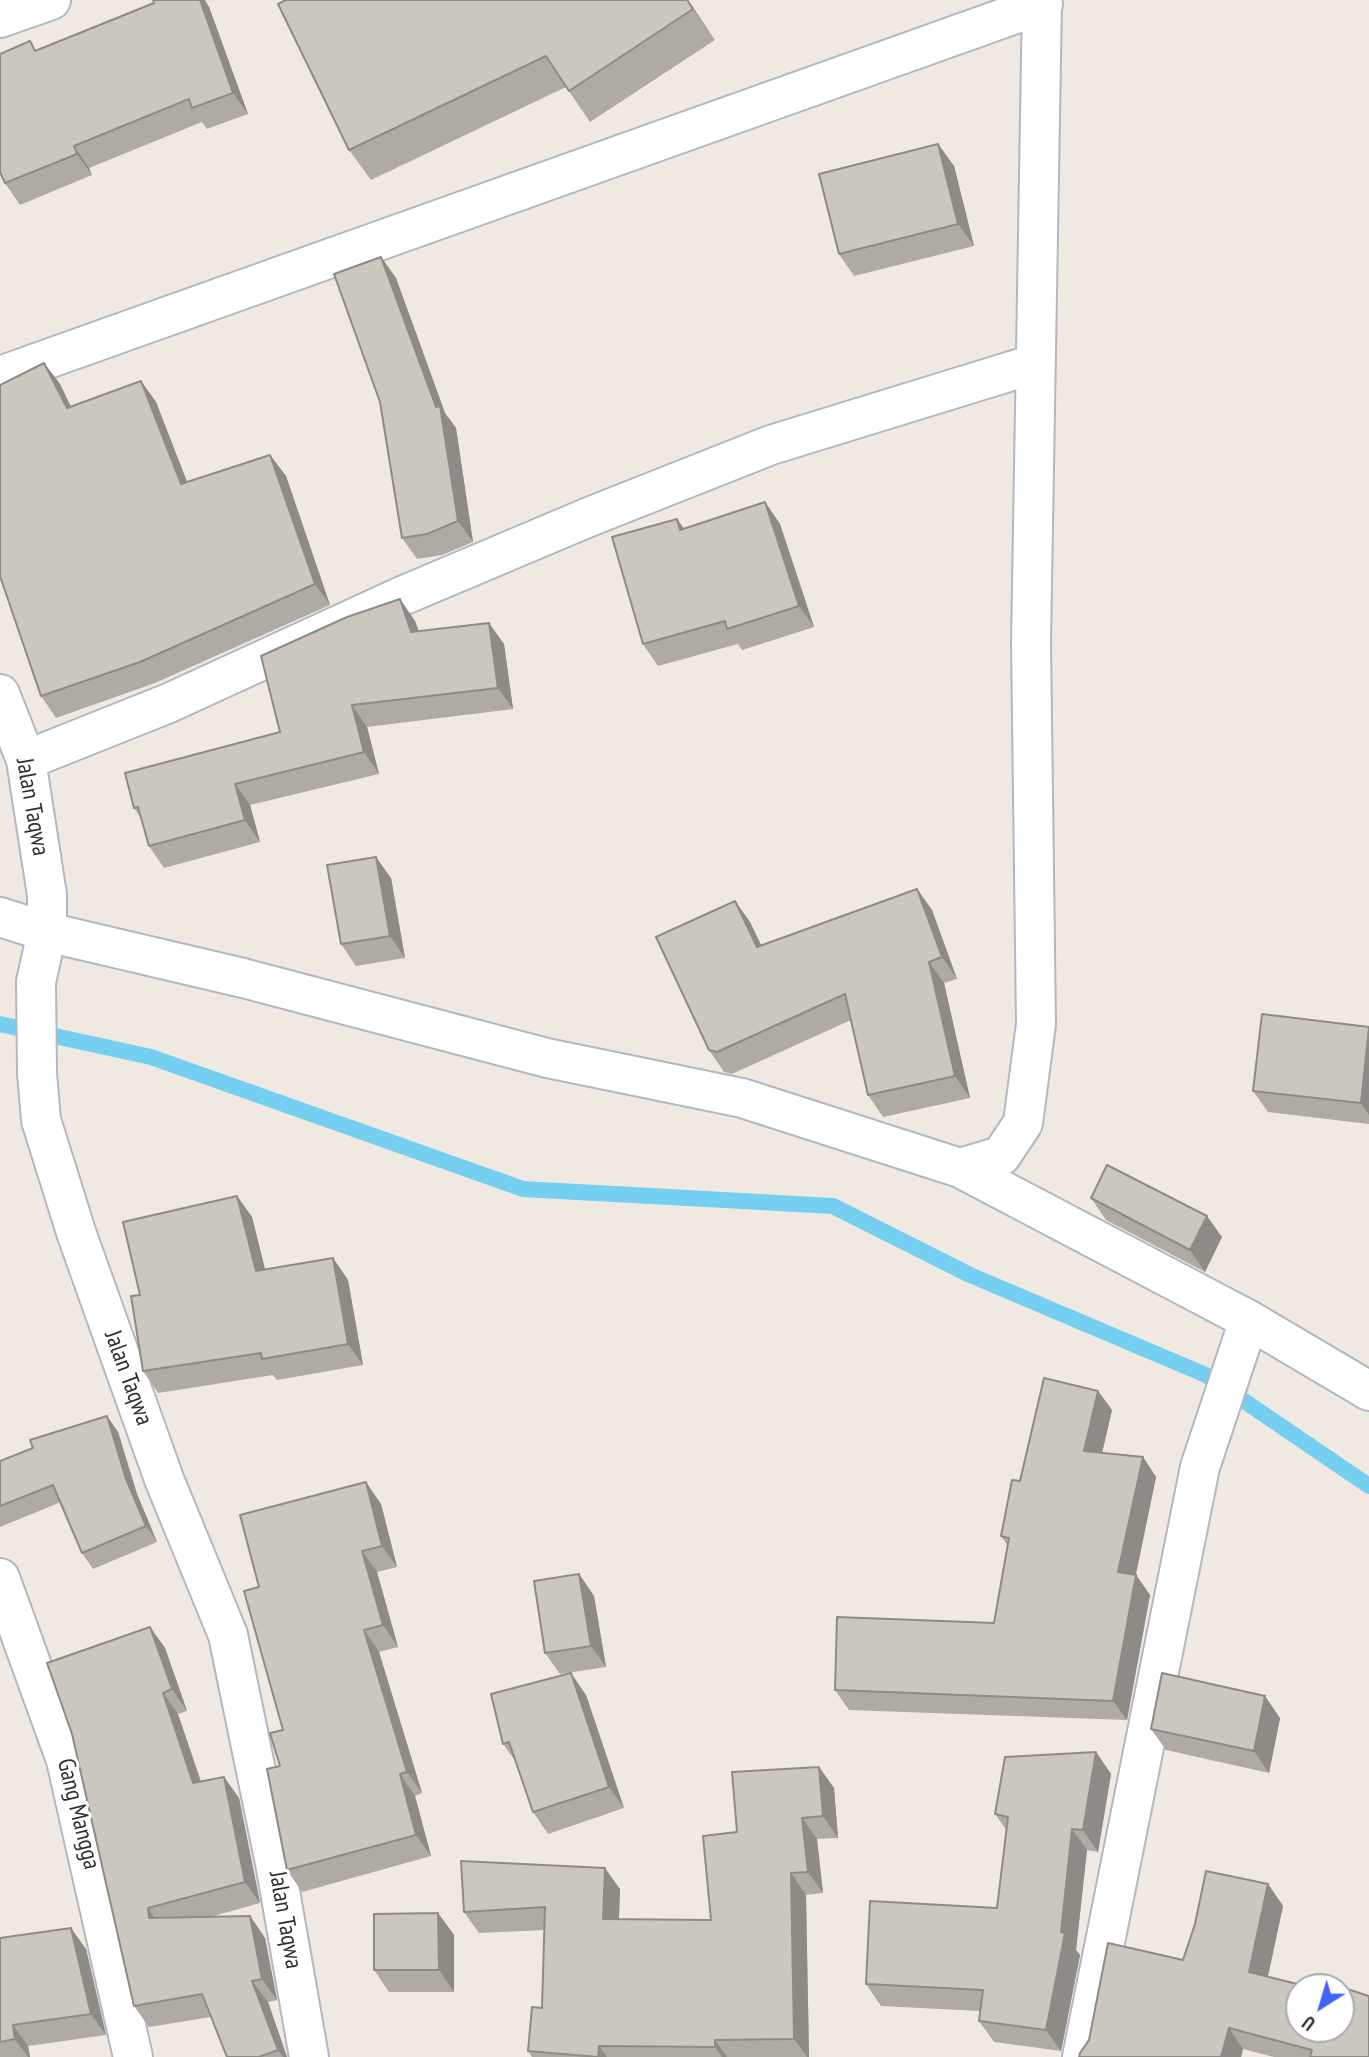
<!DOCTYPE html>
<html>
<head>
<meta charset="utf-8">
<style>
	body { margin:0 }
	#map { position:relative; width:1369px; height:2057px; overflow:hidden; background:#efe9e1; font-family:"PT Sans Narrow",sans-serif }
	canvas { display:block }
	.north { position:absolute; left:1285px; top:1973px; width:70px; height:70px; box-sizing:border-box; background:#fff; border:2px solid #ababab; border-radius:50%; rotate:217deg; font-size:19px; font-weight:700; line-height:28px; text-align:center; color:#2e2e2e }
	.north::after { content:''; display:block; margin:auto; width:24px; height:32px; background:#4264fb; clip-path:polygon(50% 0,100% 100%,50% 72%,0 100%) }
</style>
</head>
<body>
<div id="map">
<canvas width="1369" height="2057"></canvas>
<div class="north">U</div>
</div>
<script>
const c = document.querySelector('canvas').getContext('2d');
c.lineJoin = 'round';
function poly(rows) {
  const path = new Path2D();
  for (const r of rows) {
    path.moveTo(r[0], r[1]);
    for (let i = 2; i < r.length; i += 2) path.lineTo(r[i], r[i + 1]);
  }
  return path;
}
function strokePath(path, color, width, dash) {
  c.strokeStyle = color;
  c.lineWidth = width;
  c.lineCap = dash ? 'butt' : 'round';
  c.setLineDash(dash || []);
  c.stroke(path);
}
function fill(path, color) {
  c.fillStyle = color;
  c.fill(path, 'evenodd');
}
function label(font, color, halo, rows, align = 'center') {
  c.font = font + ' "PT Sans Narrow",sans-serif';
  c.lineWidth = 6;
  c.setLineDash([]);
  c.textBaseline = 'middle';
  c.strokeStyle = halo;
  c.fillStyle = color;
  for (const [text, x, y, turn = 0] of rows) {
    c.save();
    c.translate(x, y);
    c.rotate((+turn || 0) * Math.PI / 180);
    c.textAlign = isNaN(turn) ? turn : align;
    if (halo) c.strokeText(text, 0, 0);
    c.fillText(text, 0, 0);
    c.restore();
  }
}
strokePath(poly([
	[0,1024,151,1057,523,1189,833,1206,970,1275,1206,1375,1369,1486]
]), '#75cff0', 16);
const minor = poly([
	[0,18,51,0],
	[0,376,1043,4],
	[0,694,26,760,47,895,47,932,36,982,37,1073,41,1120,76,1232,164,1479,228,1635,275,1863,309,2057],
	[26,760,169,703,402,596,589,517,771,445,1034,364],
	[0,917,47,932,243,978,547,1058,742,1098,960,1168,1001,1156,1023,1123,1036,1024,1031,643,1042,0],
	[960,1168,1249,1320,1369,1391],
	[0,1578,66,1760,133,2057],
	[1082,2057,1200,1467,1249,1320]
]);
strokePath(minor, '#b4b7c1', 42);
strokePath(minor, '#fff', 38);
fill(poly([
	[286,0,688,0,715,40,590,122,566,87,371,180,349,150],
	[209,7,248,114,207,129,202,122,89,168,92,175,20,205,5,183,37,50],
	[938,144,954,166,974,246,854,276,839,254],
	[381,257,396,278,445,413,456,428,473,542,442,555,417,559,402,538],
	[44,363,60,384,71,407,141,381,156,402,187,482,270,455,286,476,330,605,155,683,56,718,41,696],
	[765,502,780,524,814,627,742,650,738,644,658,666,643,644,677,519,684,529],
	[400,599,415,621,419,631,504,644,513,709,367,727,379,774,250,805,260,842,164,868,149,846,140,817,134,808,280,732],
	[391,878,405,958,356,966,341,944],
	[917,889,932,910,957,979,944,983,970,1098,883,1117,868,1095,851,1020,732,1074,724,1072,709,1050,735,901,750,922,761,945],
	[1369,1027,1369,1124,1268,1112,1253,1091],
	[237,1196,252,1217,265,1270,333,1258,348,1280,363,1365,277,1380,273,1375,158,1393,143,1371,140,1295],
	[1091,1198,1222,1237,1205,1272,1106,1220],
	[1098,1391,1112,1410,1102,1453,1143,1457,1156,1477,1136,1575,1150,1595,1127,1720,849,1710,835,1690,994,1623,1008,1546,1001,1536],
	[107,1416,118,1432,137,1494,157,1542,93,1569,82,1553,61,1502,0,1527,0,1461],
	[381,1504,397,1567,377,1572,398,1647,379,1652,422,1793,415,1796,431,1856,302,1892,287,1870,280,1766,283,1730,259,1587],
	[579,1574,594,1596,606,1667,560,1674,545,1653],
	[150,1627,165,1648,187,1711,178,1714,201,1781,224,1777,239,1798,260,1903,210,1917,250,1916,265,1938,277,2000,268,2002,287,2057,227,2057,211,2017,149,2027,134,2006],
	[586,1695,624,1808,548,1834,533,1812,516,1762,503,1744],
	[1280,1718,1269,1773,1166,1750,1151,1729],
	[1096,1752,1111,1774,1098,1852,1087,1850,1076,1950,1080,1955,1061,2051,994,2042,979,2021,980,2011,881,2006,866,1984,997,1908,1007,1831,995,1814],
	[819,1767,834,1788,838,1838,817,1839,823,1893,806,1895,809,2057,532,2057,528,2051,542,2008,545,1930,479,1933,464,1912,620,1889,619,1920,711,1920,737,1832],
	[1268,1884,1283,1906,1268,1977,1369,2057,1274,2057,1243,2049,1241,2057,1079,2057,1089,2040,1183,1960],
	[438,1913,454,1935,454,1992,389,1992,374,1970],
	[0,1938,86,1949,106,2035,28,2046,30,2057,0,2057]
]), '#afaba4');
fill(poly([
	[200,0,205,0,209,7,248,114,233,93],
	[687,0,688,0,715,40],
	[938,144,954,166,974,246,958,224],
	[74,146,89,168,92,175,77,154],
	[381,257,396,278,445,413,456,428,473,542,458,521,436,407],
	[44,363,60,384,82,430,67,408],
	[141,381,156,402,196,505,181,484],
	[270,455,286,476,330,605,315,584],
	[765,502,780,524,814,627,799,606],
	[677,519,692,540,680,530],
	[400,599,415,621,426,653,411,632],
	[489,623,504,644,513,709,498,688],
	[352,705,367,727,379,774,364,752],
	[235,784,250,805,260,842,245,820],
	[376,857,391,878,405,958,390,936],
	[917,889,932,910,957,979,942,957],
	[735,901,750,922,772,968,757,947],
	[929,962,944,983,970,1098,955,1076],
	[1369,1032,1369,1115,1361,1103],
	[237,1196,252,1217,271,1293,256,1271],
	[1207,1216,1222,1237,1205,1272,1190,1250],
	[333,1258,348,1280,363,1365,348,1344],
	[1098,1391,1112,1410,1098,1470,1084,1451],
	[107,1416,118,1432,137,1494,157,1542,146,1526,126,1479],
	[1143,1457,1156,1477,1132,1592,1118,1572],
	[366,1482,381,1504,397,1567,382,1546],
	[362,1551,377,1572,398,1647,383,1625],
	[579,1574,594,1596,606,1667,591,1646],
	[1136,1575,1150,1595,1127,1720,1113,1701],
	[150,1627,165,1648,187,1711,172,1689],
	[364,1630,379,1652,422,1793,407,1772],
	[571,1673,586,1695,624,1808,609,1787],
	[163,1693,178,1714,208,1804,193,1783],
	[1265,1696,1280,1718,1269,1773,1254,1751],
	[1096,1752,1111,1774,1098,1852,1083,1830],
	[819,1767,834,1788,838,1838,823,1816],
	[400,1774,415,1796,431,1856,416,1835],
	[224,1777,239,1798,260,1903,245,1882],
	[802,1818,817,1839,823,1893,808,1872],
	[1072,1829,1087,1850,1076,1950,1080,1955,1061,2051,1046,2030,1061,1932],
	[605,1868,620,1889,618,1941,603,1919],
	[791,1873,806,1895,809,2057,807,2057,794,2039],
	[1268,1884,1283,1906,1264,1993,1249,1972],
	[148,1908,163,1930,149,1918],
	[438,1913,454,1935,454,1992,439,1970],
	[250,1916,265,1938,277,2000,262,1979],
	[71,1928,86,1949,106,2035,91,2014],
	[252,1981,268,2002,287,2057,283,2057,278,2050],
	[13,2025,28,2046,30,2057,28,2057,15,2039],
	[1229,2028,1243,2049,1241,2057,1221,2057],
	[715,2040,727,2057,722,2057,715,2047],
	[599,2046,607,2057,598,2057]
]), '#8e8b86');
const building = poly([
	[153,0,200,0,233,93,192,108,189,99,74,146,77,154,5,183,0,172,0,54,30,41,35,51,154,3,153,0],
	[286,0,687,0,693,9,569,91,546,56,349,150,278,4,286,0],
	[938,144,958,224,839,254,819,174,938,144],
	[381,257,436,407,440,406,458,521,427,534,402,538,380,402,334,274,381,257],
	[44,363,67,408,141,381,181,484,270,455,315,584,140,662,41,696,0,576,0,385,44,363],
	[765,502,799,606,727,629,725,621,643,644,612,537,677,519,680,530,765,502],
	[400,599,411,632,489,623,498,688,352,705,364,752,235,784,245,820,149,846,138,807,134,808,125,773,280,732,261,656,347,617,400,599],
	[376,857,390,936,341,944,327,865,376,857],
	[917,889,942,957,929,962,955,1076,868,1095,845,994,717,1052,709,1050,656,937,735,901,757,947,917,889],
	[1262,1014,1369,1027,1361,1103,1253,1091,1262,1014],
	[1107,1165,1207,1216,1190,1250,1091,1198,1107,1165],
	[237,1196,256,1271,333,1258,348,1344,262,1359,261,1353,143,1371,131,1296,140,1295,123,1222,237,1196],
	[1044,1378,1098,1391,1084,1451,1143,1457,1118,1572,1136,1575,1113,1701,835,1690,837,1617,994,1623,1009,1538,1001,1536,1012,1480,1020,1481,1044,1378],
	[107,1416,126,1479,146,1526,82,1553,53,1485,0,1506,0,1461,33,1448,30,1440,107,1416],
	[366,1482,382,1546,362,1551,383,1625,364,1630,407,1772,400,1774,416,1835,287,1870,267,1769,280,1766,270,1733,283,1730,244,1591,259,1587,240,1515,366,1482],
	[579,1574,591,1646,545,1653,534,1581,579,1574],
	[150,1627,172,1689,163,1693,193,1783,224,1777,245,1882,148,1908,149,1918,250,1916,262,1979,252,1981,278,2050,259,2057,227,2057,202,1994,134,2006,72,1734,47,1663,150,1627],
	[571,1673,609,1787,533,1812,509,1742,503,1744,491,1694,571,1673],
	[1162,1673,1265,1696,1254,1751,1151,1729,1162,1673],
	[1096,1752,1083,1830,1072,1829,1061,1932,1065,1933,1046,2030,979,2021,983,1990,866,1984,870,1901,997,1908,1008,1817,995,1814,1005,1757,1096,1752],
	[819,1767,823,1816,802,1818,808,1872,791,1873,794,2039,715,2040,715,2047,599,2046,598,2057,528,2051,532,2007,542,2008,545,1907,464,1912,461,1861,605,1868,603,1919,711,1920,703,1836,737,1832,732,1772,819,1767],
	[1206,1871,1268,1884,1249,1972,1309,1987,1299,1987,1299,2029,1341,2029,1341,1987,1334,1987,1335,1985,1369,1996,1369,2057,1310,2057,1312,2050,1229,2028,1221,2057,1079,2057,1080,2053,1089,2040,1108,1943,1183,1960,1195,1924,1206,1871],
	[438,1913,439,1970,374,1970,374,1914,438,1913],
	[71,1928,91,2014,13,2025,15,2039,0,2042,0,1938,71,1928]
]);
fill(building, '#cbc7bf');
strokePath(building, '#8e8b86', 2);
label('24px', '#2e2e2e', '#fff', [
	["Jalan Taqwa",32,807,80],
	["Jalan Taqwa",128,1378,70],
	["Gang Mangga",78,1814,76],
	["Jalan Taqwa",285,1920,80]
]);
</script>
</body>
</html>
